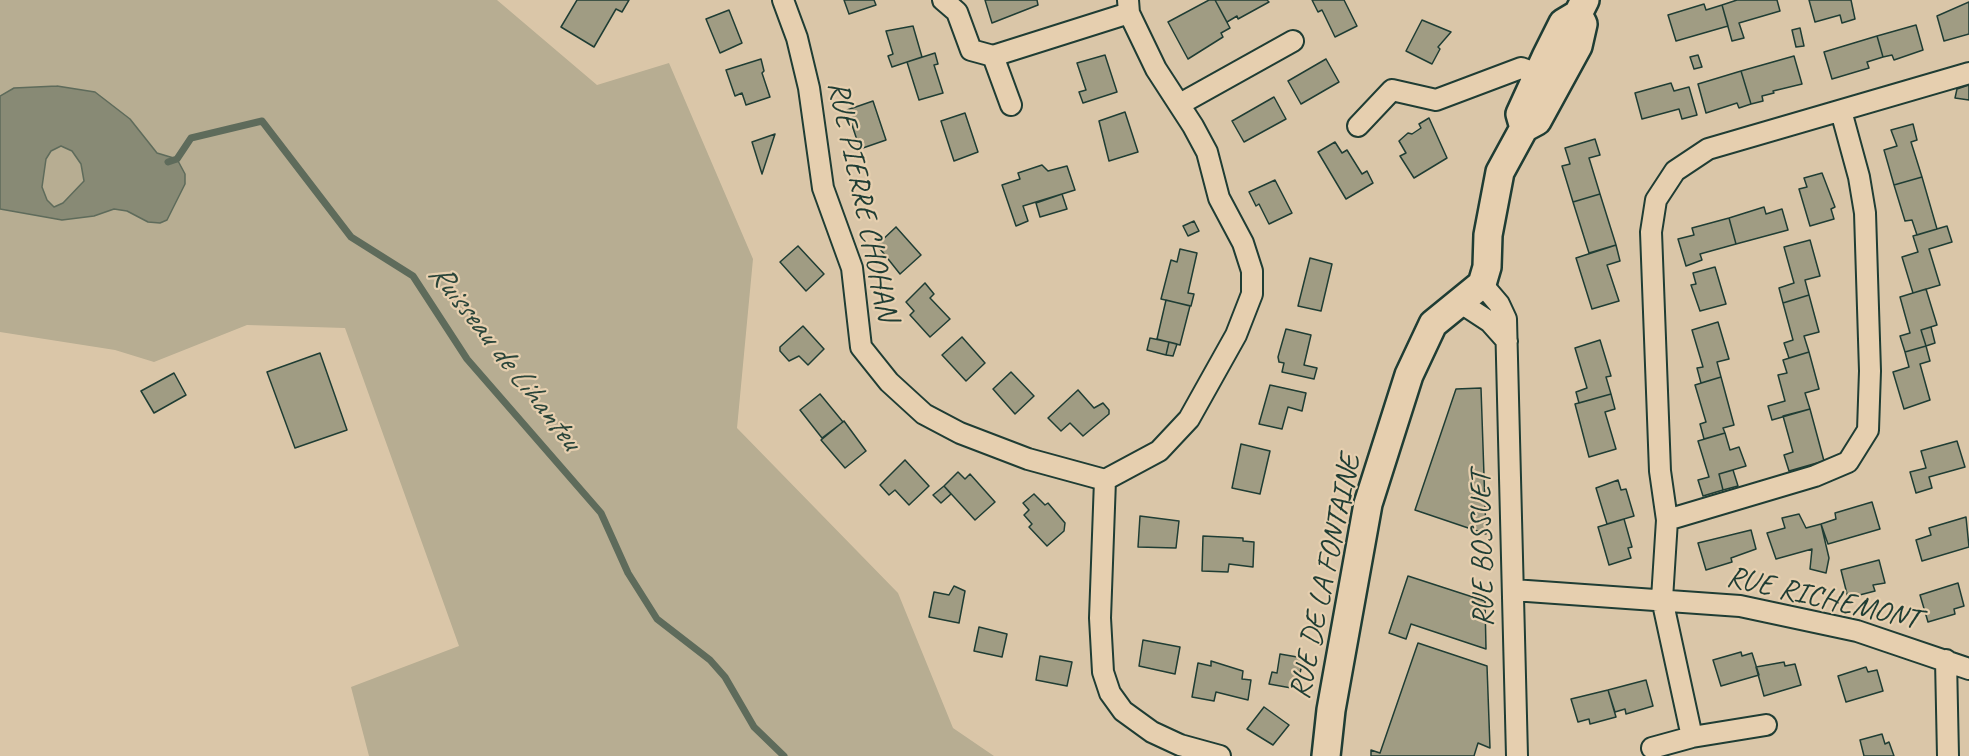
<!DOCTYPE html>
<html>
<head>
<meta charset="utf-8">
<style>
	body { margin:0 }
	canvas { display:block; background:#dac6a8 }
</style>
</head>
<body>
<canvas width="1969" height="756"></canvas>
<script>
const c = document.querySelector('canvas').getContext('2d');
c.lineJoin = 'round';
function fill(path, color) {
  c.fillStyle = color;
  c.fill(path, 'evenodd');
}
function poly(rows) {
  const path = new Path2D();
  for (const r of rows) {
    path.moveTo(r[0], r[1]);
    for (let i = 2; i < r.length; i += 2) path.lineTo(r[i], r[i + 1]);
  }
  return path;
}
function strokePath(path, color, width, dash) {
  c.strokeStyle = color;
  c.lineWidth = width;
  c.lineCap = dash ? 'butt' : 'round';
  c.setLineDash(dash || []);
  c.stroke(path);
}
function label(font, color, halo, rows, align = 'center') {
  c.font = font + ' Caveat,sans-serif';
  c.lineWidth = 4.5;
  c.setLineDash([]);
  c.textBaseline = 'middle';
  c.strokeStyle = halo;
  c.fillStyle = color;
  for (const [text, x, y, turn = 0] of rows) {
    c.save();
    c.translate(x, y);
    c.rotate((+turn || 0) * Math.PI / 180);
    c.textAlign = isNaN(turn) ? turn : align;
    if (halo) c.strokeText(text, 0, 0);
    c.fillText(text, 0, 0);
    c.restore();
  }
}
fill(poly([
	[0,0,497,0,597,85,669,63,753,259,737,428,898,593,953,728,994,756,369,756,351,687,459,646,345,328,247,325,154,362,115,350,0,332,0,209,62,220,94,216,114,209,127,211,148,222,177,159,157,153,130,119,95,92,14,88,0,96],
	[60,146,72,151,81,164,84,181,63,203,54,207,47,200,42,187,46,159,51,151]
]), '#b7ad92');
const water = poly([
	[57,86,95,92,130,119,157,153,177,159,185,174,185,184,167,220,160,223,148,222,127,211,114,209,94,216,62,220,0,209,0,96,14,88,57,86],
	[61,146,72,151,81,164,84,181,63,203,54,207,47,200,42,187,46,159,51,151,61,146]
]);
fill(water, '#888a75');
strokePath(water, '#5e6b5b', 1.5);
strokePath(poly([
	[168,162,177,159,191,138,262,121,351,237,413,276,467,359,601,513,628,573,657,619,710,660,725,677,754,727,784,756]
]), '#5e6b5b', 7);
const building = poly([
	[577,0,629,0,622,12,616,9,594,47,561,27,577,0],
	[844,0,874,0,876,5,849,14,844,0],
	[985,0,1037,0,1038,5,992,23,985,0],
	[1209,0,1215,0,1230,28,1221,33,1223,37,1188,59,1168,22,1209,0],
	[1215,0,1267,0,1269,2,1238,19,1237,16,1227,22,1215,0],
	[1312,0,1344,0,1357,26,1335,37,1322,10,1318,12,1312,0],
	[1737,0,1777,0,1780,11,1739,23,1744,38,1732,41,1722,5,1737,0],
	[1809,0,1851,0,1855,19,1842,23,1840,15,1815,22,1809,0],
	[1969,2,1969,34,1944,41,1937,16,1969,2],
	[1704,4,1706,10,1722,5,1728,26,1676,41,1668,15,1704,4],
	[729,10,742,43,720,53,706,19,729,10],
	[1422,20,1451,32,1438,47,1440,49,1432,64,1406,51,1422,20],
	[1916,25,1923,50,1894,60,1892,55,1883,57,1877,36,1916,25],
	[913,26,922,57,892,67,888,56,893,54,886,31,913,26],
	[1800,28,1804,46,1796,47,1792,30,1800,28],
	[1877,36,1883,57,1867,62,1869,68,1832,79,1824,52,1877,36],
	[935,53,938,64,934,65,943,93,919,100,907,62,935,53],
	[1105,55,1117,92,1083,103,1079,92,1086,90,1077,63,1105,55],
	[1698,55,1702,67,1694,69,1690,57,1698,55],
	[1794,56,1802,84,1773,91,1774,93,1762,96,1763,101,1751,104,1741,71,1794,56],
	[761,59,764,71,762,73,770,97,746,105,742,93,735,96,726,70,761,59],
	[1326,59,1339,82,1301,104,1288,81,1326,59],
	[1741,71,1751,104,1739,108,1737,103,1706,113,1698,84,1741,71],
	[1671,83,1674,91,1689,87,1697,115,1682,119,1679,109,1642,119,1635,93,1671,83],
	[1969,85,1969,100,1955,98,1957,89,1969,85],
	[1274,97,1286,119,1244,142,1232,121,1274,97],
	[873,101,886,140,860,149,847,110,873,101],
	[1125,112,1138,152,1109,161,1099,121,1125,112],
	[965,113,978,152,954,161,941,121,965,113],
	[1429,118,1447,158,1414,178,1400,156,1406,153,1399,141,1408,133,1412,134,1421,128,1419,124,1429,118],
	[1913,124,1917,140,1911,142,1922,177,1894,185,1884,150,1897,146,1891,130,1913,124],
	[775,134,762,174,752,142,775,134],
	[1595,139,1600,155,1589,158,1600,194,1573,202,1562,166,1570,164,1565,148,1595,139],
	[1335,142,1342,153,1347,150,1362,174,1367,171,1373,183,1346,199,1318,152,1335,142],
	[1042,165,1048,171,1067,166,1075,190,1023,206,1028,221,1016,226,1002,185,1020,179,1018,173,1042,165],
	[1822,173,1835,207,1831,209,1834,219,1810,226,1799,189,1807,187,1804,178,1822,173],
	[1922,177,1937,229,1917,235,1912,220,1905,221,1894,185,1922,177],
	[1275,180,1292,213,1269,224,1259,204,1256,206,1249,192,1275,180],
	[1062,194,1067,209,1040,217,1036,203,1062,194],
	[1600,194,1616,245,1589,253,1573,202,1600,194],
	[1764,207,1766,214,1782,209,1788,230,1736,244,1729,218,1764,207],
	[1729,218,1736,244,1700,254,1702,260,1686,266,1678,239,1694,235,1692,228,1729,218],
	[1194,221,1199,231,1188,236,1183,226,1194,221],
	[1947,226,1952,242,1929,249,1940,285,1913,293,1902,257,1918,252,1913,236,1947,226],
	[896,227,921,255,900,274,877,245,896,227],
	[1810,240,1820,276,1805,280,1809,295,1783,303,1779,288,1794,283,1784,247,1810,240],
	[1616,245,1620,261,1607,265,1619,301,1592,309,1576,258,1616,245],
	[798,246,824,274,806,291,780,262,798,246],
	[1180,249,1197,253,1188,293,1194,294,1191,306,1161,299,1171,260,1177,262,1180,249],
	[1310,258,1332,264,1321,311,1298,306,1310,258],
	[1715,267,1726,304,1700,311,1691,285,1696,284,1693,273,1715,267],
	[925,283,934,294,930,298,950,319,930,337,910,315,914,311,906,302,925,283],
	[1926,289,1937,325,1921,330,1926,346,1905,352,1900,336,1910,333,1900,297,1926,289],
	[1809,295,1819,332,1804,336,1809,352,1789,358,1784,343,1793,340,1783,303,1809,295],
	[1166,300,1190,306,1180,345,1157,339,1166,300],
	[1718,322,1729,359,1717,362,1721,377,1701,383,1697,368,1703,367,1692,330,1718,322],
	[803,326,824,349,808,365,799,356,789,361,780,351,780,347,803,326],
	[1931,327,1935,343,1926,346,1921,330,1931,327],
	[1286,329,1311,335,1304,365,1317,368,1314,379,1282,372,1284,363,1279,362,1278,357,1286,329],
	[962,337,985,363,966,381,942,355,962,337],
	[1150,338,1169,342,1166,355,1147,350,1150,338],
	[1600,340,1611,376,1606,377,1611,394,1579,403,1576,392,1587,388,1575,348,1600,340],
	[1169,342,1177,344,1173,356,1166,355,1169,342],
	[1926,346,1930,361,1920,364,1930,400,1904,409,1893,372,1909,367,1905,352,1926,346],
	[1809,352,1819,389,1805,393,1810,409,1772,420,1768,406,1785,401,1778,375,1787,373,1783,360,1809,352],
	[320,353,347,430,295,448,267,372,320,353],
	[1011,372,1034,396,1015,414,993,389,1011,372],
	[174,373,186,395,154,413,141,391,174,373],
	[1721,377,1734,425,1723,428,1725,433,1704,439,1700,424,1706,422,1695,385,1721,377],
	[1270,385,1306,393,1302,411,1288,407,1282,429,1259,424,1270,385],
	[1481,388,1486,534,1415,510,1456,389,1481,388],
	[1078,390,1094,408,1103,403,1109,410,1109,414,1083,436,1070,423,1061,431,1048,418,1078,390],
	[820,394,843,422,822,438,800,410,820,394],
	[1611,394,1615,409,1605,412,1616,449,1589,457,1575,404,1611,394],
	[1810,409,1824,461,1789,471,1784,455,1793,452,1783,416,1810,409],
	[844,421,866,451,845,468,821,440,844,421],
	[1725,433,1730,450,1739,447,1746,466,1719,474,1723,490,1703,496,1698,480,1709,477,1698,441,1725,433],
	[1957,441,1965,467,1929,477,1932,488,1916,493,1910,472,1926,468,1921,451,1957,441],
	[1241,444,1270,451,1260,494,1232,488,1241,444],
	[905,460,929,486,909,505,895,490,889,495,880,485,905,460],
	[1733,470,1738,486,1723,490,1719,474,1733,470],
	[958,472,965,479,970,474,995,502,975,520,944,486,958,472],
	[1618,480,1621,490,1626,489,1634,516,1607,524,1596,488,1618,480],
	[944,486,951,494,941,503,933,495,944,486],
	[1034,494,1045,505,1048,503,1065,523,1064,531,1047,546,1029,527,1032,524,1024,515,1029,510,1023,503,1034,494],
	[1872,502,1880,529,1828,544,1821,524,1836,519,1835,513,1872,502],
	[1799,514,1806,528,1821,524,1829,558,1826,573,1810,569,1812,549,1776,559,1767,533,1785,528,1782,518,1799,514],
	[1140,516,1179,521,1176,548,1138,547,1140,516],
	[1966,517,1969,547,1922,561,1916,540,1931,535,1929,528,1966,517],
	[1624,519,1632,547,1628,548,1631,558,1609,565,1598,527,1624,519],
	[1751,530,1756,549,1731,558,1732,562,1706,570,1698,543,1751,530],
	[1203,536,1243,538,1243,541,1254,542,1253,567,1229,564,1228,572,1202,571,1203,536],
	[1879,560,1885,583,1873,585,1875,591,1848,598,1841,570,1879,560],
	[1408,576,1485,601,1486,649,1411,624,1406,639,1389,633,1408,576],
	[1958,583,1964,606,1954,609,1955,614,1928,622,1920,595,1958,583],
	[954,586,965,591,959,623,929,617,934,592,949,595,954,586],
	[979,627,1007,634,1002,657,974,651,979,627],
	[1143,640,1180,647,1175,674,1139,666,1143,640],
	[1418,643,1487,666,1490,748,1478,743,1474,756,1371,756,1371,750,1380,753,1418,643],
	[1741,652,1742,656,1752,653,1759,675,1721,686,1713,660,1741,652],
	[1280,654,1303,658,1297,689,1269,684,1272,672,1277,673,1280,654],
	[1040,656,1072,662,1067,686,1036,680,1040,656],
	[1211,661,1243,671,1242,679,1251,680,1248,700,1216,692,1214,701,1192,697,1198,663,1211,666,1211,661],
	[1784,662,1785,666,1795,664,1801,685,1764,696,1756,667,1784,662],
	[1866,667,1868,672,1877,670,1883,691,1846,702,1838,676,1866,667],
	[1646,680,1653,706,1626,714,1625,709,1615,712,1608,690,1646,680],
	[1608,690,1616,717,1590,724,1589,719,1578,722,1571,699,1608,690],
	[1264,707,1289,725,1273,745,1247,729,1264,707],
	[1882,734,1885,744,1889,742,1894,756,1864,756,1860,740,1882,734]
]);
fill(building, '#a09c83');
strokePath(building, '#1f3d34', 1.5);
const street = poly([
	[783,0,797,38,809,88,823,188,852,268,861,347,889,382,924,414,960,433,1028,459,1105,480],
	[943,0,957,12,971,50,993,56,1011,105],
	[1128,0,1129,13,1156,69,1193,126,1207,152,1219,198,1243,243,1252,271,1252,294,1236,335,1189,419,1159,451,1105,480,1100,618,1103,672,1110,693,1123,711,1152,732,1180,745,1220,756],
	[993,56,1129,13],
	[1180,104,1293,41],
	[1358,126,1392,90,1436,100,1521,68,1548,78],
	[1482,284,1499,304,1506,319,1517,756],
	[1461,303,1490,322,1507,341],
	[1667,520,1815,476,1848,462,1868,430,1870,371,1865,213,1859,177,1841,111],
	[1513,590,1740,606,1857,631,1969,669],
	[1946,660,1948,756],
	[1692,737,1662,599,1667,520,1660,471,1651,232,1656,200,1675,171,1708,149,1969,73],
	[1652,748,1692,737,1766,725]
]);
const secondary = poly([
	[1524,128,1520,114,1546,57,1563,23,1578,14,1585,0],
	[1326,756,1331,710,1368,504,1409,375,1433,324,1482,284,1487,267,1488,235,1500,172,1524,128,1537,121,1578,46,1583,24,1578,14]
]);
strokePath(street, '#1f3d34', 24);
strokePath(secondary, '#1f3d34', 32);
strokePath(street, '#e6cfaf', 20);
strokePath(secondary, '#e6cfaf', 27);
label('30px', '#1f3d34', '#e6cfaf', [
	["RUE PIERRE CHOHAN",862,201,78],
	["RUE BOSSUET",1483,549,-91],
	["RUE DE LA FONTAINE",1326,577,-78],
	["RUE RICHEMONT",1823,599,13]
]);
label('italic 32px', '#2a453a', '#e6cfaf', [
	["Ruisseau de Lihanteu",504,357,52]
]);
</script>
</body>
</html>
